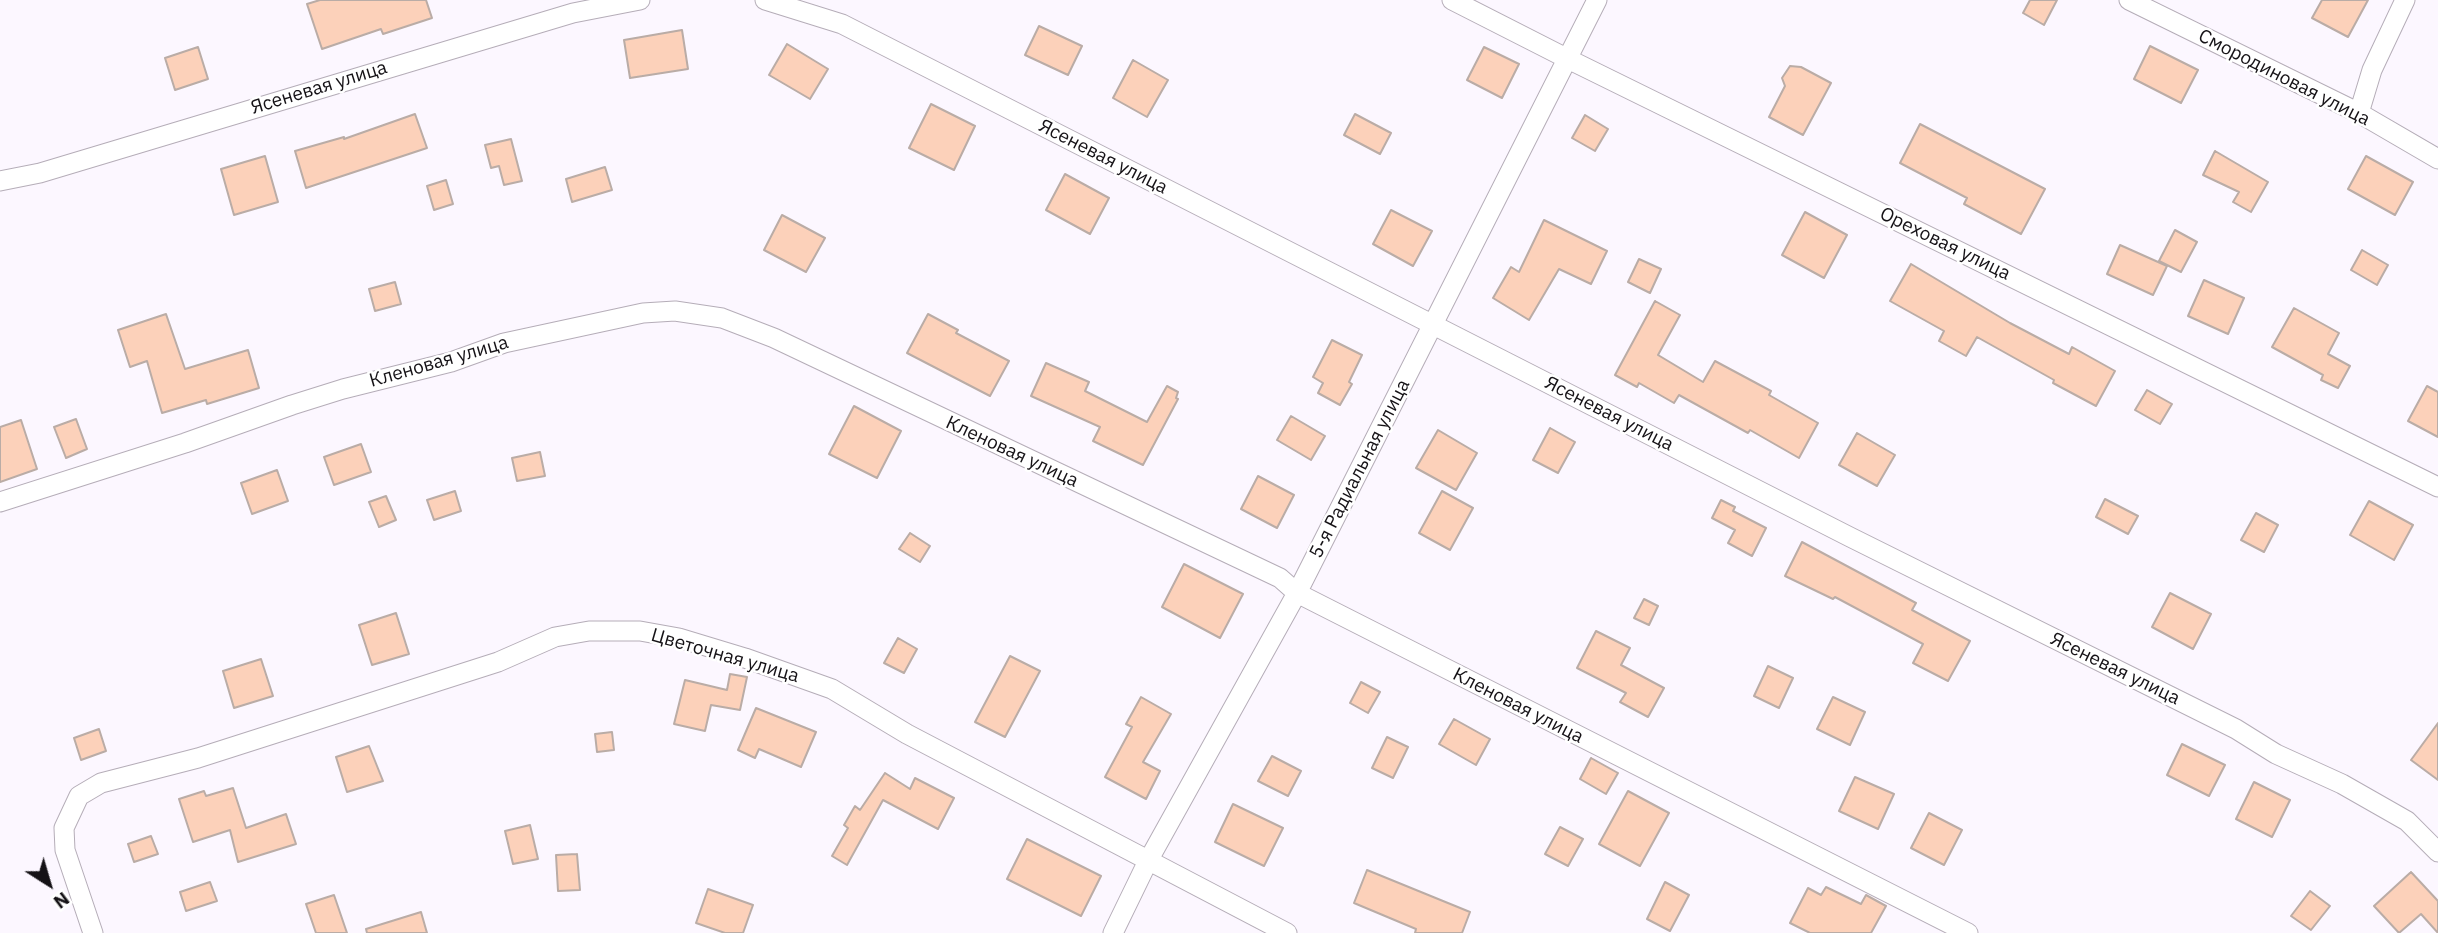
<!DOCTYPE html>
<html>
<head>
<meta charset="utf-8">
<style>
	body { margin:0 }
	#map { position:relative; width:2438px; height:933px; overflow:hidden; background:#fcf7ff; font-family:"IBM Plex Sans",sans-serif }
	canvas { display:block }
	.north { position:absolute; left:14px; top:849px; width:70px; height:70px; -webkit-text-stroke:5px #fff; paint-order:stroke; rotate:143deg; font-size:19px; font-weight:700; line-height:28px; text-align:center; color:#151216 }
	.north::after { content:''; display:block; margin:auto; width:24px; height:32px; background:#151216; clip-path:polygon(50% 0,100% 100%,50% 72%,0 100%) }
</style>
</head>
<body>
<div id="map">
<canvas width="2438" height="933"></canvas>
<div class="north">N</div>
</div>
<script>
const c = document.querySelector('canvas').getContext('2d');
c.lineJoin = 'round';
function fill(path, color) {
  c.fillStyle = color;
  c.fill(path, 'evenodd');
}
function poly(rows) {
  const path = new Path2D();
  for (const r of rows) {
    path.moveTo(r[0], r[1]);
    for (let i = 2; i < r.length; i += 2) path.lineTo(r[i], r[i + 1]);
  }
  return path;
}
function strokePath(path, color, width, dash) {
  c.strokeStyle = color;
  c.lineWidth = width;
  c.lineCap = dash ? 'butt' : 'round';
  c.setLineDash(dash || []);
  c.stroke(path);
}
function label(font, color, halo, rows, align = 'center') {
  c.font = font + ' "IBM Plex Sans",sans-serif';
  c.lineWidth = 5;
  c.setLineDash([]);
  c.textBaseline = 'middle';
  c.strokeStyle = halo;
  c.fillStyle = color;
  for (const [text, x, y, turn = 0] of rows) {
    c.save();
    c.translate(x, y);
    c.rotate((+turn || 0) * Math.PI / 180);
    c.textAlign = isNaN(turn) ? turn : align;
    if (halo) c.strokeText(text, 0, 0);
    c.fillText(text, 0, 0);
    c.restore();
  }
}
const building = poly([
	[320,0,426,0,432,18,383,34,381,29,322,49,307,4,320,0],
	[2030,0,2057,0,2044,25,2023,13,2030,0],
	[2322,0,2368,0,2348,37,2312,18,2322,0],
	[1039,26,1082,46,1068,75,1025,55,1039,26],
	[682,30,688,69,630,78,624,40,682,30],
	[787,44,828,69,810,99,769,75,787,44],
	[2150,46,2198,70,2181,103,2134,79,2150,46],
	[198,47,208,79,175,90,165,58,198,47],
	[1484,47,1519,64,1502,98,1467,80,1484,47],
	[1133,60,1168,80,1147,117,1113,98,1133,60],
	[1790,66,1801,67,1831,83,1803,135,1769,117,1785,86,1782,78,1790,66],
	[931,104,975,126,954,170,909,148,931,104],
	[415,114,427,148,306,188,295,151,344,137,344,139,415,114],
	[1355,114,1391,133,1380,154,1344,135,1355,114],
	[1585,115,1608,129,1595,151,1572,138,1585,115],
	[1920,124,2045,189,2021,234,1964,204,1967,198,1900,163,1920,124],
	[511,139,522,181,504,185,499,166,491,168,485,145,511,139],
	[2215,151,2268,182,2251,212,2233,202,2239,192,2203,175,2215,151],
	[265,156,278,202,234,215,221,169,265,156],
	[2366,156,2413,182,2395,215,2348,189,2366,156],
	[605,167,612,190,572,202,566,179,605,167],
	[1065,174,1109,198,1090,234,1046,210,1065,174],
	[446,180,453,204,434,210,427,186,446,180],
	[1391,210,1432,231,1413,266,1373,244,1391,210],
	[1805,212,1847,235,1824,278,1782,255,1805,212],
	[782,215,825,238,806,272,764,250,782,215],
	[1544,220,1607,251,1591,284,1559,269,1529,320,1493,298,1511,267,1519,272,1544,220],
	[2175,230,2197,242,2181,272,2159,261,2175,230],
	[2120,245,2167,266,2153,295,2107,274,2120,245],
	[2362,250,2388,265,2377,285,2351,270,2362,250],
	[1639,259,1661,269,1650,293,1628,282,1639,259],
	[1911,264,2010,323,2069,354,2072,347,2115,371,2096,406,2053,383,2054,380,1977,337,1966,356,1939,341,1944,331,1890,301,1911,264],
	[2204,280,2244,298,2228,334,2188,316,2204,280],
	[395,282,401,304,375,311,369,289,395,282],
	[1655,301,1680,315,1658,355,1703,382,1715,361,1771,391,1769,395,1818,423,1799,458,1750,430,1748,433,1679,395,1674,403,1639,383,1637,387,1615,375,1655,301],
	[2294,308,2339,333,2328,354,2350,366,2338,388,2321,380,2323,375,2272,347,2294,308],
	[166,314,185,369,248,350,259,388,207,404,206,400,162,413,147,361,130,367,118,330,166,314],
	[928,314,958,330,956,333,1009,361,990,396,907,353,928,314],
	[1332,340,1362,355,1349,382,1352,384,1340,405,1318,393,1323,383,1313,377,1332,340],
	[1046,363,1089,382,1085,391,1147,422,1167,386,1178,392,1176,398,1178,399,1143,465,1093,441,1100,427,1031,396,1046,363],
	[2427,386,2438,392,2438,437,2408,421,2427,386],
	[2147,390,2172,404,2160,424,2135,410,2147,390],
	[854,406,901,431,877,478,829,454,854,406],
	[1291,416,1325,436,1311,460,1277,440,1291,416],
	[76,419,87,449,66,458,54,427,76,419],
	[21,420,37,469,0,482,0,427,21,420],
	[1550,428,1575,442,1558,473,1533,460,1550,428],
	[1438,430,1477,453,1456,490,1416,468,1438,430],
	[1857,433,1895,455,1877,486,1839,465,1857,433],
	[361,444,371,472,334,485,324,457,361,444],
	[540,452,545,476,517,481,512,458,540,452],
	[277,470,288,501,252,514,241,483,277,470],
	[1258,476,1294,495,1277,528,1241,509,1258,476],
	[455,491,461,511,434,520,427,500,455,491],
	[1442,491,1473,508,1450,550,1419,533,1442,491],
	[386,496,396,520,379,527,369,502,386,496],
	[2105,499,2138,516,2128,534,2096,517,2105,499],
	[1721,500,1735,507,1733,511,1766,528,1752,556,1728,543,1735,530,1712,518,1721,500],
	[2369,501,2413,525,2394,560,2350,535,2369,501],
	[2256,513,2278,525,2264,552,2241,540,2256,513],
	[910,533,930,546,920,562,899,549,910,533],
	[1802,542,1916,603,1912,610,1970,641,1948,681,1913,663,1923,644,1835,597,1833,599,1785,576,1802,542],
	[1184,564,1243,594,1220,638,1162,607,1184,564],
	[2170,593,2211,614,2193,649,2152,627,2170,593],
	[1644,599,1658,606,1649,625,1634,618,1644,599],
	[396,613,409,654,372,665,359,625,396,613],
	[1596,631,1630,648,1621,665,1664,688,1648,717,1620,702,1626,693,1577,668,1596,631],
	[898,638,917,649,904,673,884,663,898,638],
	[1010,656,1040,671,1005,737,975,722,1010,656],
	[261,659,273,696,234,708,223,671,261,659],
	[1768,666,1793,678,1779,708,1754,696,1768,666],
	[730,674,747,677,740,710,711,705,705,731,674,724,685,680,727,690,730,674],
	[1361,682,1380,692,1368,713,1350,703,1361,682],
	[1141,697,1171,714,1143,762,1160,771,1146,799,1105,777,1132,727,1126,724,1141,697],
	[1833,697,1865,712,1850,745,1817,729,1833,697],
	[756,708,816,732,801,767,759,749,755,758,738,750,756,708],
	[1454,719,1490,739,1476,765,1439,744,1454,719],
	[2438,723,2438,780,2411,760,2438,723],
	[99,729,106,751,81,760,74,738,99,729],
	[612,732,614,750,597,752,595,734,612,732],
	[1387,737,1408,747,1393,778,1372,768,1387,737],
	[2182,744,2225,765,2209,796,2167,775,2182,744],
	[369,746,383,781,347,792,336,757,369,746],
	[1272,756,1301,771,1288,796,1258,781,1272,756],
	[1591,758,1618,773,1606,794,1580,779,1591,758],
	[885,773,910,789,915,778,954,798,938,829,883,800,847,865,832,856,848,828,844,825,855,806,860,810,885,773],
	[1855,777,1894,794,1878,829,1839,811,1855,777],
	[2254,782,2290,800,2272,837,2236,819,2254,782],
	[233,788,246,828,286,814,296,844,238,862,230,830,193,842,179,799,204,791,206,796,233,788],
	[1628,791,1669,813,1640,866,1599,844,1628,791],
	[1233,804,1283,828,1264,866,1215,842,1233,804],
	[1929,813,1962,830,1944,865,1911,848,1929,813],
	[530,825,538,859,513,864,505,831,530,825],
	[1560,827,1583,839,1568,866,1545,854,1560,827],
	[151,836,158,854,134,862,128,844,151,836],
	[1027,839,1101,876,1081,916,1007,879,1027,839],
	[577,854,580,890,558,891,556,855,577,854],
	[1367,870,1470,912,1462,933,1415,933,1416,929,1354,903,1367,870],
	[2411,872,2438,901,2438,933,2421,914,2399,933,2374,906,2411,872],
	[210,882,217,901,186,911,180,892,210,882],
	[1665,882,1689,895,1670,931,1647,919,1665,882],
	[1826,887,1861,904,1866,895,1886,906,1871,933,1810,933,1790,923,1808,888,1821,895,1826,887],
	[708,889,753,905,743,933,725,933,696,923,708,889],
	[2310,891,2330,906,2311,930,2291,916,2310,891],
	[334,895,347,933,316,933,306,904,334,895],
	[421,912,427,933,367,933,366,929,421,912]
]);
fill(building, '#fcd1ba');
strokePath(building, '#baaca6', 2);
const street = poly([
	[765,0,842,24,1850,537,2236,729,2276,754,2342,784,2407,821,2438,852],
	[1452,0,1568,59,2438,487],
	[2129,0,2359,113,2438,159],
	[2359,113,2372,70,2405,0],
	[0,181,40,173,573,13,640,0],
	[0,502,185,443,292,405,343,389,451,362,504,343,643,313,675,311,722,318,774,338,1280,578,1297,593,1968,933],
	[93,933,65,850,64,828,79,796,101,783,198,758,498,662,555,637,589,631,640,631,679,638,745,658,832,689,907,734,1287,933],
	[1113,933,1148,861,1297,593,1597,0]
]);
strokePath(street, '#b5adb8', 21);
strokePath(street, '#fff', 19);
label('19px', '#151216', '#fff', [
	["Смородиновая улица",2284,78,27],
	["Ясеневая улица",319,88,-17],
	["Ясеневая улица",1103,157,27],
	["Ореховая улица",1945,244,26],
	["Кленовая улица",439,362,-16],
	["Ясеневая улица",1609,414,27],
	["Кленовая улица",1012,452,25],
	["5-я Радиальная улица",1360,469,-63],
	["Цветочная улица",725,656,16],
	["Ясеневая улица",2115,669,26],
	["Кленовая улица",1518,706,27]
]);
</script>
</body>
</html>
